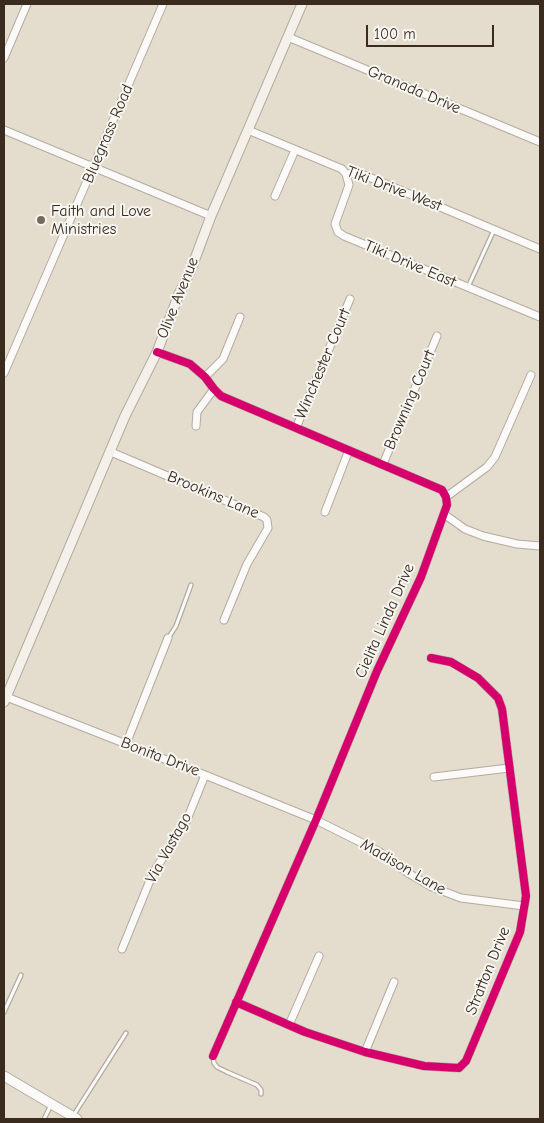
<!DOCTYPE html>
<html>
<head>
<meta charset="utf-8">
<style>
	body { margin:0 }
	#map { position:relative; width:544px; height:1123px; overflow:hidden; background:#e4ddcd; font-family:"Comic Neue",sans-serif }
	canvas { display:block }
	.frame { position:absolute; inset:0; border:5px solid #3b2a1e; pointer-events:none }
	.scale { position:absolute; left:366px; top:25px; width:128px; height:22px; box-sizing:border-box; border:2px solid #3b2a1e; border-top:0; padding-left:6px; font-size:15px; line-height:18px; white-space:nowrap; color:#3b2a1e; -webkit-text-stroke:4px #f6f6f2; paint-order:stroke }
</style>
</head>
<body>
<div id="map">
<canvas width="544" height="1123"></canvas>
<div class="frame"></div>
<div class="scale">100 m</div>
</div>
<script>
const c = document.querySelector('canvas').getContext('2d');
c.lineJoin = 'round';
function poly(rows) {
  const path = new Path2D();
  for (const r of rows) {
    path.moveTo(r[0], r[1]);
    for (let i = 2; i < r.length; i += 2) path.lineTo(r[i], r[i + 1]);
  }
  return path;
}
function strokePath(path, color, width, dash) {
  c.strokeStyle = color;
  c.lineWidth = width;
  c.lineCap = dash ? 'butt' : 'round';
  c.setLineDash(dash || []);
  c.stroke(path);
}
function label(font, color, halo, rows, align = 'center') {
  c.font = font + ' "Comic Neue",sans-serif';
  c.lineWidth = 4;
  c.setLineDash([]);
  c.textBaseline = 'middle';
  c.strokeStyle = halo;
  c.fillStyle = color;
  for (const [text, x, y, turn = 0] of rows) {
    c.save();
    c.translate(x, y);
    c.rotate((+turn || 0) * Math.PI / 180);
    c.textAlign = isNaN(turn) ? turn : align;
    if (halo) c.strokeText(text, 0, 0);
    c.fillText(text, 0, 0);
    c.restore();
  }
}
const service = poly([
	[468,287,494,230],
	[169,637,176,626,191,585],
	[4,1012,21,975],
	[213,1056,214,1063,217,1067,227,1072,257,1085,261,1090,261,1094],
	[73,1116,126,1033],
	[44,1119,51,1105]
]);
const minor = poly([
	[288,37,540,142],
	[4,58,27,4],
	[4,130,211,216],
	[248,130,342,169,346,174],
	[346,174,349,185,335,224,338,232,344,236,540,317],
	[346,174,358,173,369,177,540,249],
	[275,196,295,150],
	[157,352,190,364,205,377,214,389,221,396,442,490,446,497,447,505,421,577,377,671,316,820,213,1056],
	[4,373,93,167,163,4],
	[205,377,223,359,240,317],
	[196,426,197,412,214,389],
	[296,428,350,299],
	[111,452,264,517,267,520,268,528,247,564,224,620],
	[383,464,437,336],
	[446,497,487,467,495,457,531,375],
	[325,512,349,450],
	[444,514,465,529,483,536,517,544,540,546],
	[4,696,205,775,316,820,378,851,408,873,432,887,461,898,524,906],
	[126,744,168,638],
	[434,777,509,768],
	[122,949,153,873,186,822,205,775],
	[236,1002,305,1032,365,1052,424,1066,459,1068,466,1061,520,932,526,896,502,709,498,698,478,678,451,662,431,658],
	[289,1025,319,956],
	[365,1052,394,982]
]);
const tertiary = poly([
	[4,1076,77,1119]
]);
const secondary = poly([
	[4,702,125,416,157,352,179,294,190,272,211,216,302,4]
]);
strokePath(service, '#b1aca0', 5.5);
strokePath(minor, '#b1aca0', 9);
strokePath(tertiary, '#b1aca0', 11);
strokePath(secondary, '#b1aca0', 11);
strokePath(service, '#fbfaf8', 3);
strokePath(minor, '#fbfaf8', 7);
strokePath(tertiary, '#fbfaf8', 9);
strokePath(secondary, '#f5f1ea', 9);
strokePath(poly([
	[157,352,190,364,205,377,214,389,221,396,442,490,446,497,447,505,421,577,377,671,316,820,213,1056],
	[236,1002,305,1032,365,1052,424,1066,459,1068,466,1061,520,932,526,896,502,709,498,698,478,678,451,662,431,658]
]), '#d6006c', 8);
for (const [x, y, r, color] of [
	[41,220,5,"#76695b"]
]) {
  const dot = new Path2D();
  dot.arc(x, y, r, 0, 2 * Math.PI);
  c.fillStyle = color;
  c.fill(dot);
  strokePath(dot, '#f6f6f2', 2);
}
label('16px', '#3b2a1e', '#f6f6f2', [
	["Granada Drive",414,90,23],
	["Bluegrass Road",108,134,-67],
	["Tiki Drive West",394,189,21],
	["Tiki Drive East",410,264,23],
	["Olive Avenue",178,298,-68],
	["Winchester Court",323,364,-67],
	["Browning Court",410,400,-67],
	["Brookins Lane",213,495,23],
	["Cielita Linda Drive",385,621,-66],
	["Bonita Drive",160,757,21],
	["Via Vastago",169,848,-61],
	["Madison Lane",403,867,30],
	["Stratton Drive",488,971,-68]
]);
label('16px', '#3b2a1e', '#f6f6f2', [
	["Faith and Love",51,211],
	["Ministries",51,229]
], 'left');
</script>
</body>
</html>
